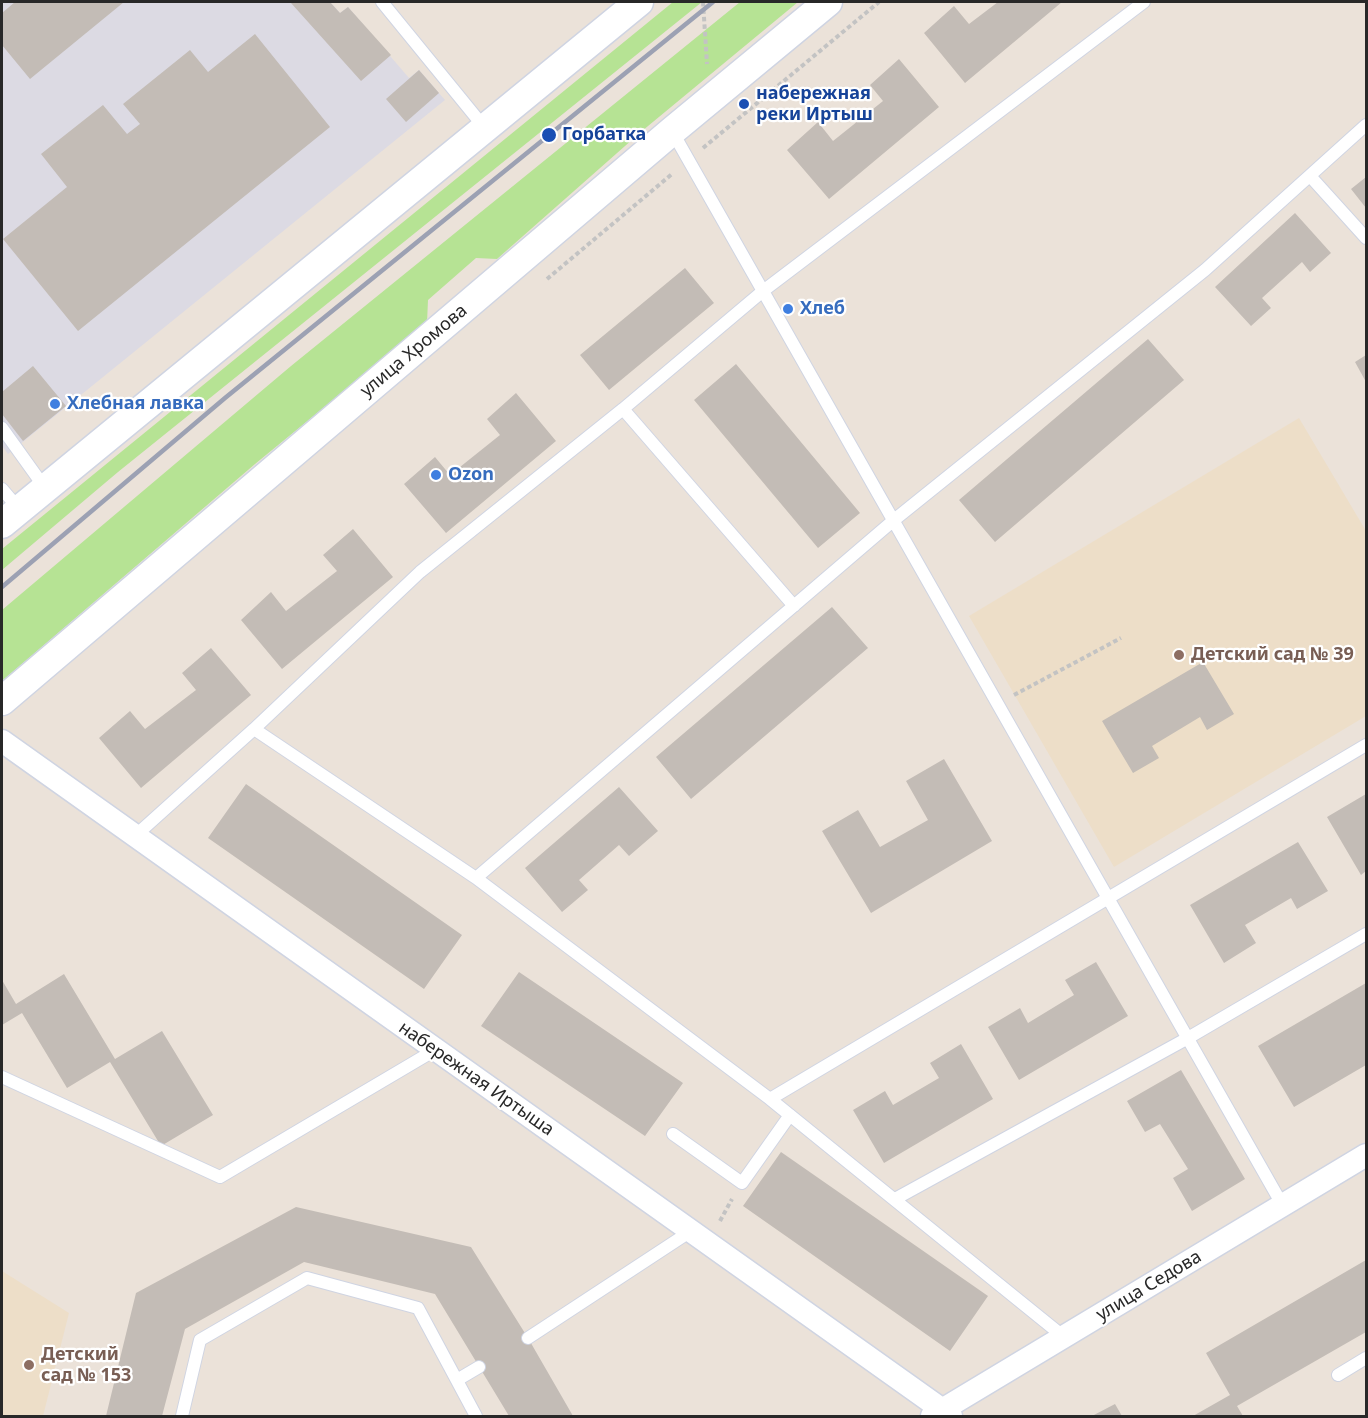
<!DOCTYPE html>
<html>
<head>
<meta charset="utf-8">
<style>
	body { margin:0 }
	#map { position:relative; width:1368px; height:1418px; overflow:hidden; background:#ebe2d9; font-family:"Noto Sans",sans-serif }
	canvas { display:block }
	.frame { position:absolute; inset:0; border:3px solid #282828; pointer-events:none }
</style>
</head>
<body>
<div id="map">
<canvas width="1368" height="1418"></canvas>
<div class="frame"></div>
</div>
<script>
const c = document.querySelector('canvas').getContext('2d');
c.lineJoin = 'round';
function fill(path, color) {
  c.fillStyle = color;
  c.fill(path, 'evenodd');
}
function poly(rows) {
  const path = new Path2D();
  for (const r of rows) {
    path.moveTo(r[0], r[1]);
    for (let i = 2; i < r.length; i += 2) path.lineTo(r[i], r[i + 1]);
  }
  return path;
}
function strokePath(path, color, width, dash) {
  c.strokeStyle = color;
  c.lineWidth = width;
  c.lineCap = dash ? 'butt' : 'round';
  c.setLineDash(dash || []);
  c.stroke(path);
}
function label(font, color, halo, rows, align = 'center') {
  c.font = font + ' "Noto Sans",sans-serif';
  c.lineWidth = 4.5;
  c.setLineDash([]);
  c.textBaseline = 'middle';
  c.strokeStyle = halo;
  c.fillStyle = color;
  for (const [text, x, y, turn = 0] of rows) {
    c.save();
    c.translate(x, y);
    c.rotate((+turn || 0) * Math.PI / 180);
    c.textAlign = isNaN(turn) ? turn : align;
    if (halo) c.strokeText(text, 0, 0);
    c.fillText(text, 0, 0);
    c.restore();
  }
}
fill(poly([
	[2,2,330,2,340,13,348,7,409,78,419,70,445,100,8,454,2,446]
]), '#dcdae3');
fill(poly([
	[1299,418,1366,531,1366,716,1114,867,969,616],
	[2,1271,69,1313,43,1416,2,1416]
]), '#eddec8');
fill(poly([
	[673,2,702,2,118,472,2,570,2,549],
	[740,2,798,2,642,131,497,259,476,258,428,300,427,323,255,464,2,681,2,610,291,366]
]), '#b6e394');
fill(poly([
	[15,2,124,2,30,79,2,45,2,13],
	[292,2,330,2,340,13,348,7,391,55,361,81,291,3],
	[998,2,1062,2,965,83,924,33,954,6,969,24],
	[255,34,330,127,78,331,3,239,67,187,41,154,103,105,127,134,140,124,123,104,190,50,208,72],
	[899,59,939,107,829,199,787,150,818,122,833,141,883,101,870,85],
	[419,70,439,93,406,122,386,99],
	[1366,177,1366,208,1351,189],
	[1295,213,1331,253,1310,272,1302,262,1262,298,1271,308,1251,326,1215,287],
	[685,268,714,303,609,390,580,355],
	[1148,339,1184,380,995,542,959,500],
	[1366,355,1366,382,1355,362],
	[736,364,860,513,818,548,694,400],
	[33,366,66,406,23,441,2,414,2,392],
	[516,393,556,441,446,533,404,484,435,457,450,475,500,435,487,419],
	[353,529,393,577,282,669,241,620,271,592,286,611,337,571,323,555],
	[832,607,868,648,691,799,656,757],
	[211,648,251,695,141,788,99,738,130,711,145,729,196,690,182,673],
	[1203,662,1234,714,1207,730,1200,717,1152,746,1159,758,1133,773,1102,721],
	[944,759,992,841,871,913,822,831,858,810,880,847,928,820,906,781],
	[246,784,462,935,424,989,208,838],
	[619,787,658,831,629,856,619,845,579,880,588,890,562,912,525,868],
	[1366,794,1366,871,1361,875,1327,817],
	[1298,842,1328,891,1297,909,1291,898,1245,925,1256,943,1224,963,1190,905],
	[1096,962,1128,1016,1019,1080,988,1027,1020,1008,1028,1023,1074,995,1065,980],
	[519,972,683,1083,645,1136,481,1026],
	[64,974,115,1059,162,1031,213,1115,161,1146,110,1062,67,1088,22,1013,2,1025,2,980,16,1004],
	[1366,983,1366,1065,1294,1107,1258,1046],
	[961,1044,993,1099,884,1163,853,1110,885,1091,893,1105,939,1078,930,1063],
	[1181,1070,1245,1179,1192,1211,1173,1178,1188,1169,1160,1124,1145,1132,1127,1101],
	[781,1152,988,1296,950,1351,743,1206],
	[296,1207,471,1247,528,1338,573,1416,509,1416,435,1294,304,1262,185,1329,162,1416,106,1416,136,1293],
	[1366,1260,1366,1332,1237,1406,1243,1416,1193,1416,1230,1395,1206,1353],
	[1115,1404,1122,1416,1092,1416]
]), '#c3bcb6');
const service = poly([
	[382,2,484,127],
	[672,131,1283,1206],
	[1310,176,1366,238],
	[623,409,794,606],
	[2,428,45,488],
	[2,489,19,509],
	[254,729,476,878,894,520,1205,270,1366,125],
	[135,836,254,729,420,572,623,409,763,291,1144,2],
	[476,878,770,1099,1064,1337],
	[2,1077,220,1177,435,1050],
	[770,1099,1366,745],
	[673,1134,742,1183,790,1115],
	[895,1199,1188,1038,1366,934],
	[528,1338,691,1231],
	[1338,1375,1366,1358],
	[457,1380,479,1367],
	[182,1416,200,1340,307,1278,418,1308,476,1416]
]);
const minor = poly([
	[2,741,951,1416],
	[932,1416,1366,1155]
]);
const tertiary = poly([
	[2,524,639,2],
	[2,701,672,131,828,2]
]);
strokePath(service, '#cfd4e2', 14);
strokePath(minor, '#cfd4e2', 25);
strokePath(tertiary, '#cfd4e2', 31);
strokePath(poly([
	[703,2,707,64],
	[703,148,879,2],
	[547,279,672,174],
	[1014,695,1121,638],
	[720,1221,732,1199]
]), '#c3c3c3', 4, [4.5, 3]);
strokePath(service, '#fff', 12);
strokePath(minor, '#fff', 22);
strokePath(tertiary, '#fff', 28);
strokePath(poly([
	[2,587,225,398,713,2]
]), '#9ca1b3', 4.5);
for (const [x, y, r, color] of [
	[744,104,6,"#1a4fb4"],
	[549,135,8,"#1a4fb4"],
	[788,309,6,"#3f7fe0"],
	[55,404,6,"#3f7fe0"],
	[436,475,6,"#3f7fe0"],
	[1179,655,6,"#8d6e63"],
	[29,1365,6,"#8d6e63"]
]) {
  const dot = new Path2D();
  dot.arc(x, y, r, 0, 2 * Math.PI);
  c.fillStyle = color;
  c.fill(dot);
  strokePath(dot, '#fff', 2);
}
label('bold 18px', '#164399', '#fff', [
	["набережная",756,94],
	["реки Иртыш",756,115],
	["Горбатка",562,135]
], 'left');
label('bold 18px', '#366cbe', '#fff', [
	["Хлеб",800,309],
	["Хлебная лавка",67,404],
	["Ozon",448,475]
], 'left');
label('18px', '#282828', '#fff', [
	["улица Хромова",414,351,-40],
	["набережная Иртыша",476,1079,35],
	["улица Седова",1149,1286,-31]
]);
label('bold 18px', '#785e54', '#fff', [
	["Детский сад № 39",1191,655],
	["Детский",41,1355],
	["сад № 153",41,1376]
], 'left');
</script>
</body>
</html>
